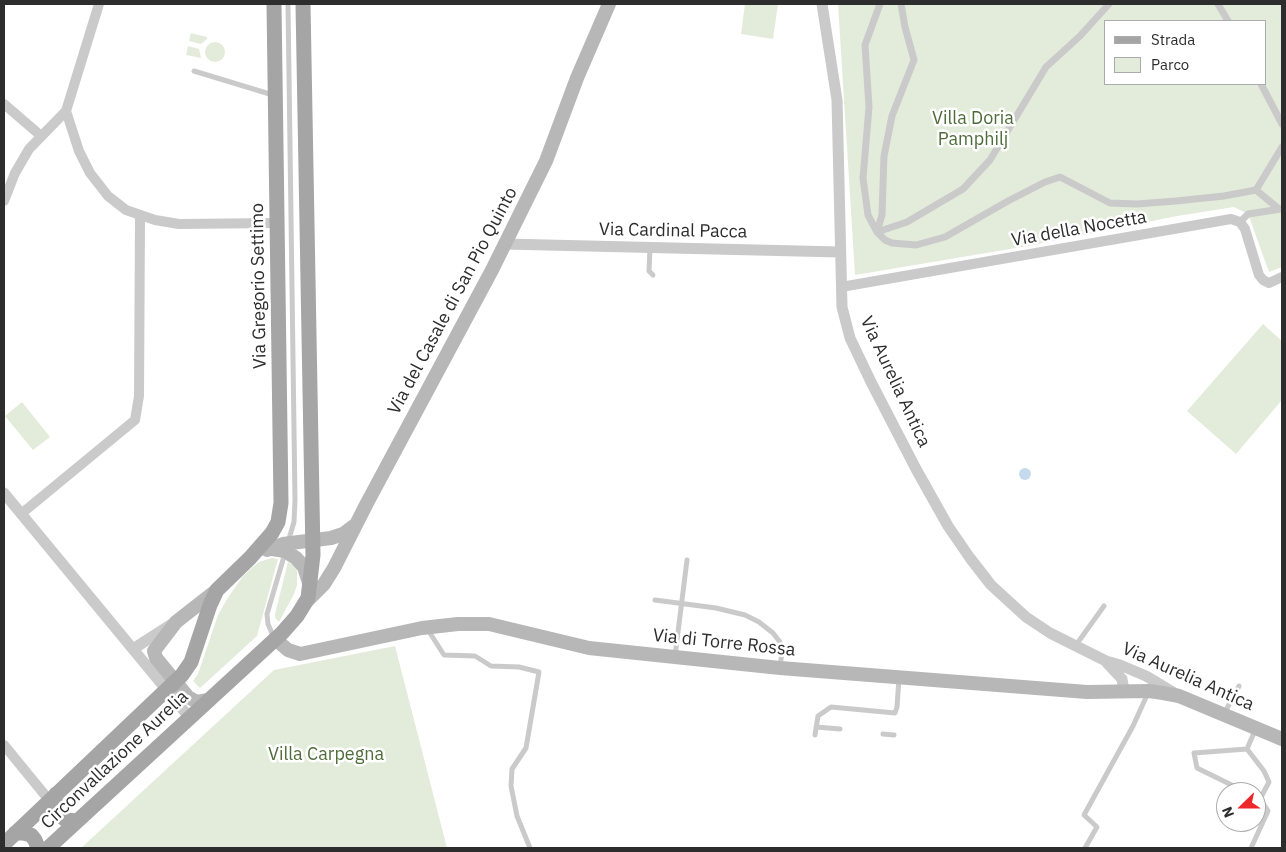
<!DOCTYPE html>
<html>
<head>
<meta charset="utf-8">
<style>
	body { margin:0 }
	#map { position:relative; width:1286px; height:852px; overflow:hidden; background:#fff; font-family:"IBM Plex Sans",sans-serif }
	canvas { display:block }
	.frame { position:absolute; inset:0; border:5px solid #2d2d2d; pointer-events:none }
	.legend { position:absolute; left:1104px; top:20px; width:162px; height:65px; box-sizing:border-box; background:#fff; border:1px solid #ababab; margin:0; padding:6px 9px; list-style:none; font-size:15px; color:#2d2d2d }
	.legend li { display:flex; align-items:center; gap:10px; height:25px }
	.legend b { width:25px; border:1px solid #ababab }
	.north { position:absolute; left:1216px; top:782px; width:50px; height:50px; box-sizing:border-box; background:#fff; border:1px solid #ababab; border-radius:50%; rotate:248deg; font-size:14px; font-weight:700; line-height:20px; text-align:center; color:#2d2d2d }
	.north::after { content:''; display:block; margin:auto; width:18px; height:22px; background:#ed272c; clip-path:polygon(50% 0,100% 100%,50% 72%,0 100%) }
</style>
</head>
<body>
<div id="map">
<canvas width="1286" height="852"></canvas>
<div class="frame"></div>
<ul class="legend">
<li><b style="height:6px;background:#a5a5a5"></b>Strada</li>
<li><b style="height:14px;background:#e3ecda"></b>Parco</li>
</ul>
<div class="north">N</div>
</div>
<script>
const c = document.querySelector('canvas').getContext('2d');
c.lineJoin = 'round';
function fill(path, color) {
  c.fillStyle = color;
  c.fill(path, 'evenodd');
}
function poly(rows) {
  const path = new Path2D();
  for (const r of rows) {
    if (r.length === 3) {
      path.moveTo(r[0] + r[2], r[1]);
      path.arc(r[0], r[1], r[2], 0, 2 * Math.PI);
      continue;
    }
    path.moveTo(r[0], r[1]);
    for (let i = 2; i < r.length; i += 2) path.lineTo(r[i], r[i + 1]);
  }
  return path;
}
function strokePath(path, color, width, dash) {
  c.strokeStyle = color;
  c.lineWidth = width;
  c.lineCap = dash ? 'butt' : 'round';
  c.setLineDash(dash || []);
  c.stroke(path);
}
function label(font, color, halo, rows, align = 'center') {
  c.font = font + ' "IBM Plex Sans",sans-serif';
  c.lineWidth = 5;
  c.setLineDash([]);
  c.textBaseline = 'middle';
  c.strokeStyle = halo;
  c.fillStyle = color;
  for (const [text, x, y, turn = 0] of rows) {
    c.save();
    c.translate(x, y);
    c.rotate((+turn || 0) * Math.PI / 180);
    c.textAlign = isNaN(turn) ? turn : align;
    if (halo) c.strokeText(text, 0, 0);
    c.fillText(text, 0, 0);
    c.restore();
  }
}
fill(poly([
	[745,4,778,4,773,39,741,34],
	[838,4,1282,4,1282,267,1269,272,1248,214,1234,207,1177,216,1028,246,855,275],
	[1105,21,1265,21,1265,84,1105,84],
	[191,33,207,37,207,39,201,44,189,41],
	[215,52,10],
	[188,46,199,49,201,58,186,55],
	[1263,324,1282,341,1282,400,1236,454,1187,411],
	[22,402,50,437,33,450,5,416],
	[272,558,278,559,257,636,200,688,193,681,198,674,218,615,227,599,243,576,253,567,259,562],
	[288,562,293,565,297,570,297,585,294,594,279,622,275,618,275,614],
	[395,646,447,848,81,848,274,670]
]), '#e3ecda');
fill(poly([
	[1025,474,6]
]), '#c5dbed');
strokePath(poly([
	[288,4,295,500,294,522,288,542],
	[194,71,273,95],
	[650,248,649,271,653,275],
	[655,600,716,608,745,615,759,622,773,633,780,642,782,651,780,668],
	[428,630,444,655,475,656,491,666,519,667,539,672,526,748,512,769,511,786,517,816,530,848],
	[274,638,268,624,267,614,285,553],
	[1076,645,1104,606],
	[675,656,687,560],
	[1224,714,1239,686],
	[816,727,840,729],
	[883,734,894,735],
	[815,735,818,716,831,707,895,713,897,707,899,678],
	[1247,749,1256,728],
	[1246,792,1197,768,1194,753,1247,749,1264,771,1269,782,1260,799,1256,797],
	[1085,848,1097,827,1084,815,1133,726,1148,693],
	[1251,848,1268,811,1260,799]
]), '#cacaca', 5);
strokePath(poly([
	[880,4,865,45,869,107,863,178,868,215,877,232,885,240,892,243,916,245,945,237,1008,201,1045,182,1060,177,1110,203,1137,204,1176,201,1224,196,1256,190,1279,209],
	[1218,4,1228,21],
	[1261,84,1282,124],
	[1256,190,1282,147],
	[1240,222,1248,214,1281,209],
	[877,232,907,222,963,189,990,160,1046,67,1080,36,1109,4],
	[877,232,882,215,884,156,892,116,914,60,905,27,901,4]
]), '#cacaca', 7);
strokePath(poly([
	[4,104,40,135],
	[66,111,79,151,90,173,108,196,126,210,155,220,179,224,277,223],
	[4,201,15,173,29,149,66,111,99,4],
	[841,287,1231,219,1240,222,1245,229,1259,275,1263,280,1269,283,1282,277],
	[21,514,135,420,139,396,140,216],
	[4,745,49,800]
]), '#cacaca', 10);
strokePath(poly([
	[822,4,837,100,842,307,850,338,871,382,916,469,948,526,970,558,991,585,1026,617,1050,633,1106,661,1120,665,1146,676,1176,694],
	[505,244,840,252],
	[4,493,189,717],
	[133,649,172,624],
	[1107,663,1122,679,1124,691]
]), '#cacaca', 11);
strokePath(poly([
	[272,549,285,551,296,558,304,567,309,583],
	[267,550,283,544,331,538,343,534,355,525],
	[305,603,324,584,334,568,367,503,492,270,546,161,577,78,609,4],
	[275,639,288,650,300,654,422,628,458,624,489,624,589,648,780,668,1087,692,1149,691,1163,693,1179,696,1282,739],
	[208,700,197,702,188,697,156,658,154,651,176,622,217,590]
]), '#b7b7b7', 14);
strokePath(poly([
	[56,794,54,804,57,813,66,820,77,821],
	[15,833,23,833,31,835,35,840,38,848],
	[4,844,182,675,191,662,210,605,217,590,250,558,272,533,278,522,281,503,274,4],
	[48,848,282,633,297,616,308,598,313,555,303,4]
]), '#a5a5a5', 15);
label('18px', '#4e6b39', '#fff', [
	["Villa Doria",973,119],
	["Pamphilj",973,140],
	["Villa Carpegna",326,755]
]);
label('18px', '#2d2d2d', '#fff', [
	["Via della Nocetta",1079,229,-10],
	["Via Cardinal Pacca",673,231,1],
	["Via Gregorio Settimo",259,286,-91],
	["Via del Casale di San Pio Quinto",453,301,-62],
	["Via Aurelia Antica",895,382,65],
	["Via di Torre Rossa",724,643,6],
	["Via Aurelia Antica",1188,677,24],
	["Circonvallazione Aurelia",115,760,-43]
]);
</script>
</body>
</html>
